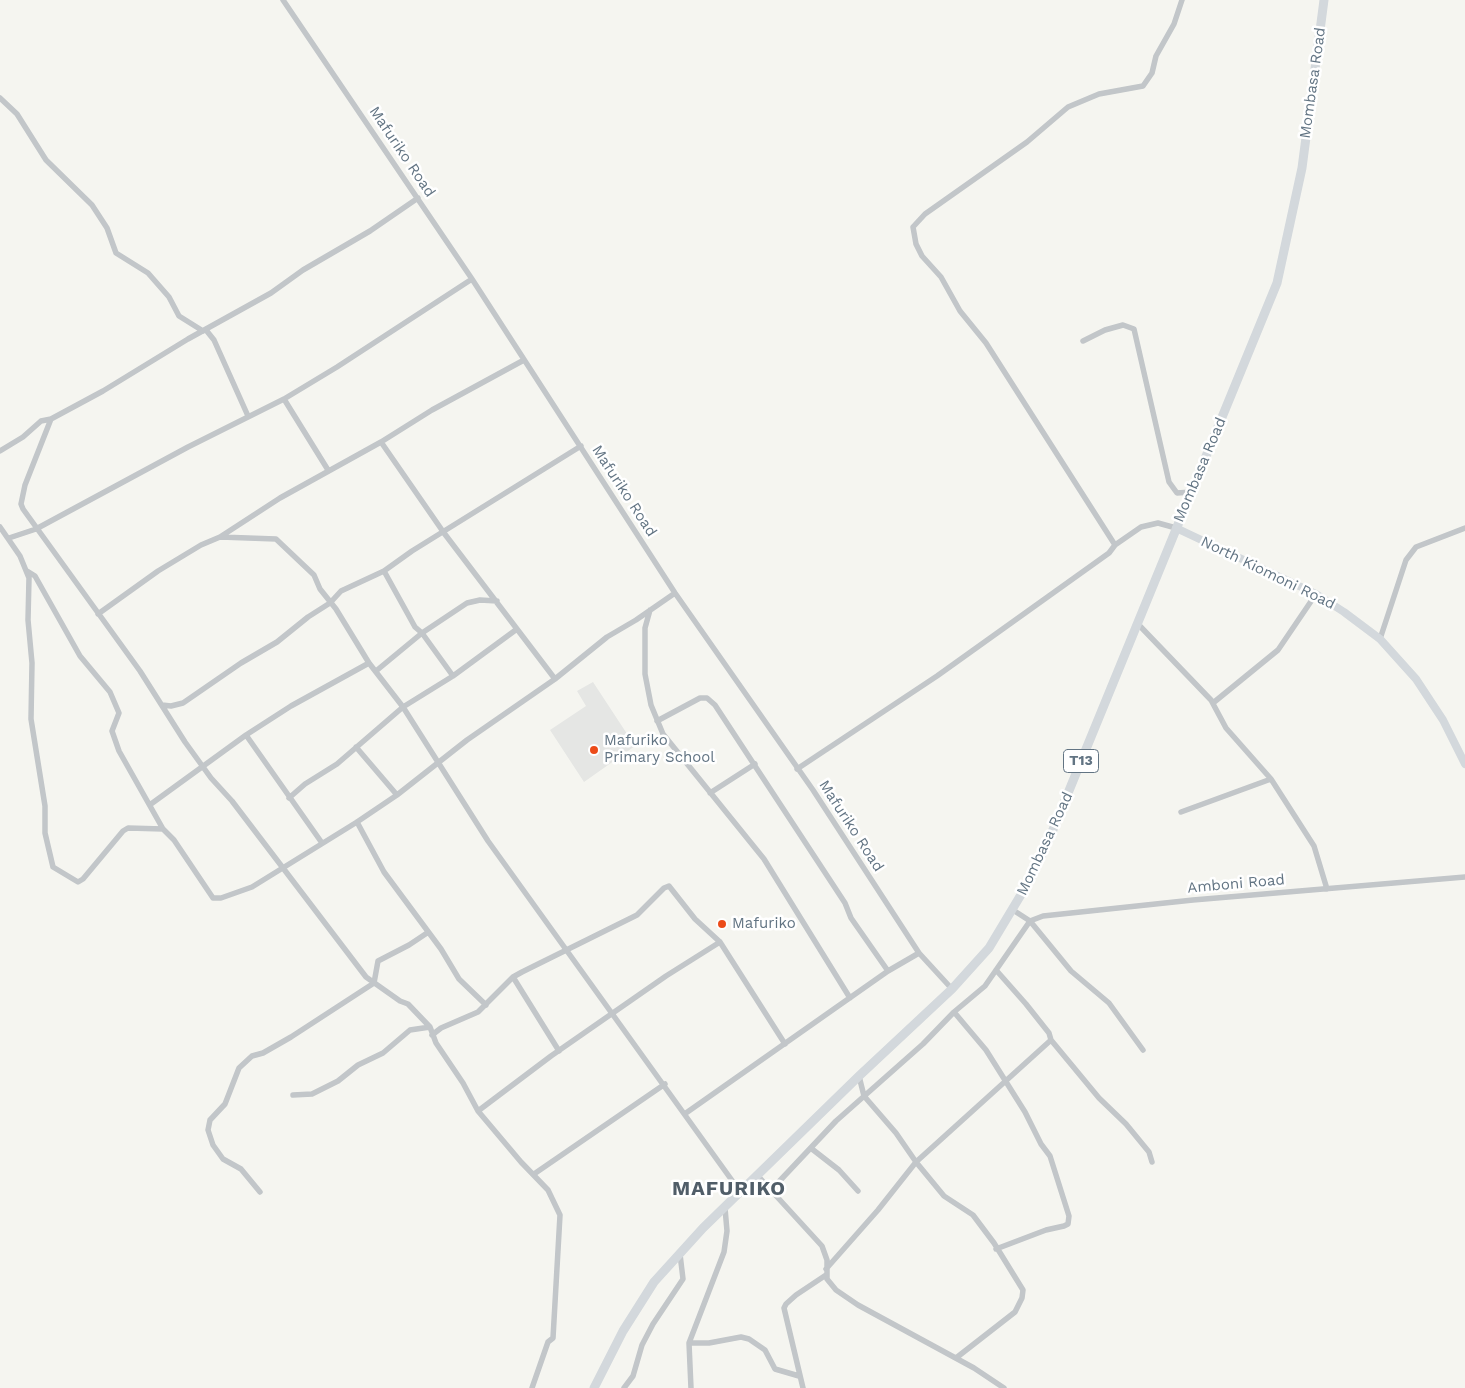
<!DOCTYPE html>
<html>
<head>
<meta charset="utf-8">
<style>
	body { margin:0 }
	canvas { display:block; background:#f5f5f0 }
</style>
</head>
<body>
<canvas width="1465" height="1388"></canvas>
<script>
const c = document.querySelector('canvas').getContext('2d');
c.lineJoin = 'round';
function fill(path, color) {
  c.fillStyle = color;
  c.fill(path, 'evenodd');
}
function poly(rows) {
  const path = new Path2D();
  for (const r of rows) {
    path.moveTo(r[0], r[1]);
    for (let i = 2; i < r.length; i += 2) path.lineTo(r[i], r[i + 1]);
  }
  return path;
}
function strokePath(path, color, width, dash) {
  c.strokeStyle = color;
  c.lineWidth = width;
  c.lineCap = dash ? 'butt' : 'round';
  c.setLineDash(dash || []);
  c.stroke(path);
}
function label(font, color, halo, rows, align = 'center') {
  c.font = font + ' "Work Sans",sans-serif';
  c.lineWidth = 5;
  c.setLineDash([]);
  c.textBaseline = 'middle';
  c.strokeStyle = halo;
  c.fillStyle = color;
  for (const [text, x, y, turn = 0] of rows) {
    c.save();
    c.translate(x, y);
    c.rotate((+turn || 0) * Math.PI / 180);
    c.textAlign = isNaN(turn) ? turn : align;
    if (halo) c.strokeText(text, 0, 0);
    c.fillText(text, 0, 0);
    c.restore();
  }
}
fill(poly([
	[593,682,635,746,584,782,550,730,586,706,577,691]
]), '#e5e6e4');
strokePath(poly([
	[283,0,472,279,675,593,813,790,919,953,952,989],
	[0,98,17,114,46,160,92,205,107,228,116,253,148,273,169,297,179,316,203,331],
	[206,330,214,340,248,416],
	[1083,341,1105,330,1123,325,1134,329,1169,482,1177,493,1191,492],
	[284,399,328,470],
	[51,419,25,485,21,504,23,509,140,671,185,742,211,778,232,801,366,977,400,1001,408,1004,430,1027,436,1043,463,1083,478,1111,521,1162,548,1190,560,1215,553,1338,548,1342,532,1388],
	[381,442,444,533,555,679],
	[0,451,23,437,41,421,51,419,103,391,188,339,271,293,303,270,370,231,418,198],
	[0,527,20,556,29,578,28,620,32,663,31,719,45,806,45,833,53,867,78,882,83,879,123,831,128,828,163,829],
	[220,537,276,539,314,575,320,589,336,609,369,663,403,707,488,841,741,1193],
	[9,538,36,529,188,447,284,399,337,367,472,279],
	[1115,545,1141,527,1158,523,1176,528],
	[27,571,35,576,80,656,110,692,119,713,112,731,119,751,163,829,174,840,213,898,221,898,252,887,357,822,397,795,467,740,555,679,607,637,636,620,675,593],
	[384,571,415,627,422,633,453,676],
	[650,610,645,628,645,674,651,705,663,734,764,859,850,998],
	[98,614,158,571,201,545,220,537,280,498,381,442,432,410,524,360],
	[1137,623,1211,700,1226,728,1271,779,1314,846,1327,889],
	[1380,639,1406,560,1416,547,1465,528],
	[376,671,422,633,467,603,480,600,497,601],
	[1213,703,1278,650,1316,594],
	[162,705,171,706,183,703,241,663,277,642,308,617,330,603,341,591,384,571,412,551,581,446],
	[657,721,700,698,707,698,715,705,845,903,851,918,888,971],
	[246,735,322,843],
	[356,747,397,795],
	[797,769,937,676,1109,553,1115,545,986,343,960,311,941,277,922,256,916,244,913,227,925,214,1027,142,1068,107,1099,94,1143,86,1152,73,1156,56,1174,24,1182,0],
	[710,793,755,764],
	[289,798,305,784,337,764,403,707,453,676,517,629],
	[151,804,246,735,291,706,369,663],
	[1181,812,1271,779],
	[357,822,384,872,441,949,459,979,486,1005],
	[1013,910,1030,921,1043,916,1193,900,1465,877],
	[996,970,1026,1004,1049,1033,1051,1040,1099,1098,1126,1124,1149,1152,1152,1162],
	[513,977,559,1051],
	[954,1012,986,1050,1025,1112,1041,1144,1050,1156,1069,1216,1068,1224,1064,1226,1046,1230,996,1249],
	[432,1035,441,1028,478,1012,513,977,522,972,637,915,664,888,669,886,695,919,720,942,785,1044],
	[859,1076,864,1096,896,1133,916,1162,944,1196,973,1215,994,1243,1023,1290,1022,1298,1015,1312,956,1358],
	[293,1095,312,1094,338,1081,358,1065,383,1053,410,1030,430,1027],
	[478,1111,551,1056,666,976,720,942],
	[686,1113,888,971,919,953],
	[812,1149,839,1170,858,1191],
	[534,1174,665,1084],
	[758,1176,822,1246,827,1260,827,1279,836,1290,858,1305,974,1368,1004,1388],
	[772,1189,836,1121,923,1044,954,1012,985,986,1030,921,1071,971,1109,1003,1143,1050],
	[260,1192,241,1169,223,1159,213,1145,208,1130,210,1120,225,1104,239,1068,252,1056,263,1053,291,1037,374,983,378,961,409,945,427,933],
	[826,1269,878,1210,916,1162,1051,1040],
	[689,1343,709,1343,741,1337,749,1339,765,1350,775,1369,799,1376],
	[624,1388,633,1376,642,1345,653,1324,683,1279,680,1254],
	[691,1388,689,1343,724,1252,727,1231,725,1208],
	[803,1388,784,1308,786,1304,796,1295,826,1275]
]), '#c2c6c9', 5.5);
strokePath(poly([
	[1176,528,1316,594,1344,612,1380,639,1416,679,1443,720,1465,764]
]), '#d3d8dc', 8);
strokePath(poly([
	[594,1388,623,1331,654,1282,703,1228,859,1076,952,989,989,948,1031,878,1050,837,1277,283,1302,168,1324,0]
]), '#d3d8dc', 9);
for (const [x, y, r, color] of [
	[594,750,5,"#ec4b19"],
	[722,924,5,"#ec4b19"]
]) {
  const dot = new Path2D();
  dot.arc(x, y, r, 0, 2 * Math.PI);
  c.fillStyle = color;
  c.fill(dot);
  strokePath(dot, '#fff', 2);
}
for (const [x, y, w] of [
	[1081,761,35]
]) {
  const box = new Path2D();
  box.roundRect(x - w / 2, y - 11.5, w, 23, 4);
  c.fillStyle = '#fff';
  c.fill(box);
  strokePath(box, '#627483', 1);
}
label('bold 14px', '#627483', null, [
	["T13",1081,761]
]);
label('15px', '#627483', '#fff', [
	["Mombasa Road",1313,83,-82],
	["Mafuriko Road",402,152,56],
	["Mombasa Road",1200,470,-67],
	["Mafuriko Road",624,491,57],
	["North Kiomoni Road",1268,573,26],
	["Mafuriko Road",851,826,57],
	["Mombasa Road",1045,844,-65],
	["Amboni Road",1236,884,-5]
]);
label('15px', '#627483', '#fff', [
	["Mafuriko",604,741],
	["Primary School",604,758],
	["Mafuriko",732,924]
], 'left');
c.letterSpacing = '1px';
label('bold 20px', '#505d68', '#fff', [
	["MAFURIKO",729,1189]
]);
c.letterSpacing = '0px';
</script>
</body>
</html>
